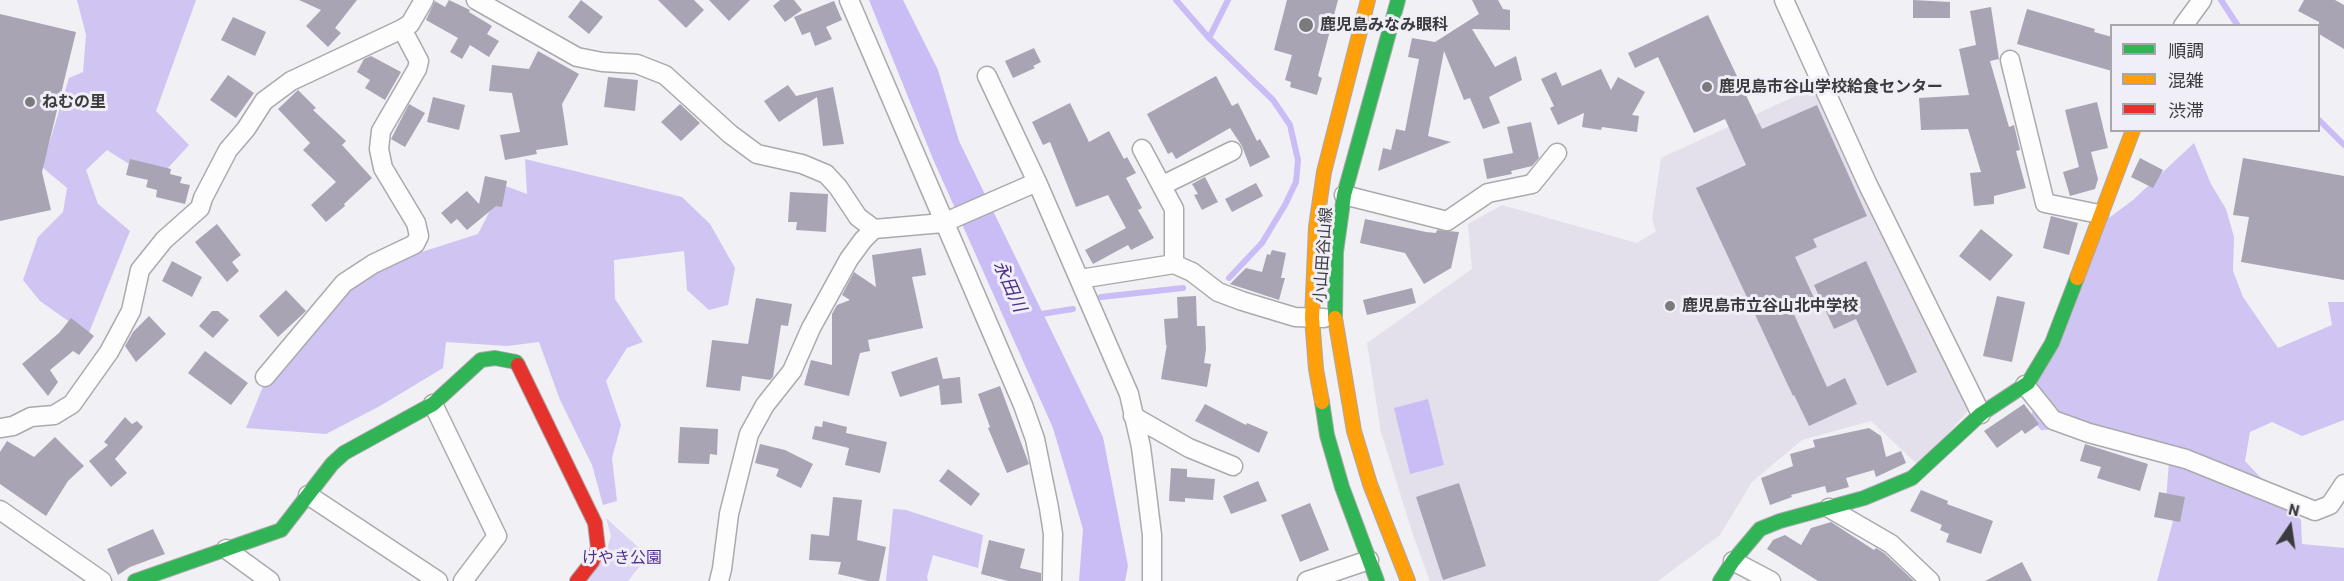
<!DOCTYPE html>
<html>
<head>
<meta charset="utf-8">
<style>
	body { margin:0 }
	#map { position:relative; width:2344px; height:581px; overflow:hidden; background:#f1f0f5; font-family:Barlow,"Noto Sans JP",sans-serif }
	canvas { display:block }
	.legend { position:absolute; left:2110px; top:24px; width:210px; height:108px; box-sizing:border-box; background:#f0eef7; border:2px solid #a8a6ad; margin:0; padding:8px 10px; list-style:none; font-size:18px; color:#3b3a3d }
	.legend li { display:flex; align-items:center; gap:12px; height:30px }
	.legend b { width:30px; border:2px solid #a8a6ad }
	.north { position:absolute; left:2260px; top:497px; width:60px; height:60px; -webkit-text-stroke:4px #f0eef7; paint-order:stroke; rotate:13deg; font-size:16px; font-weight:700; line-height:24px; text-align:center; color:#3b3a3d }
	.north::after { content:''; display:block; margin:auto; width:21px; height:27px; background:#3b3a3d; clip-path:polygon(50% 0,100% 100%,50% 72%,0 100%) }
</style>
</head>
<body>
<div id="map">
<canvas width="2344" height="581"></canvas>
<ul class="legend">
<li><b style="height:8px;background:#30b455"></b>順調</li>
<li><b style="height:8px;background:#ff9f0a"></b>混雑</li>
<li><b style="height:8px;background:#e5322d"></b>渋滞</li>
</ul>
<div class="north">N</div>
</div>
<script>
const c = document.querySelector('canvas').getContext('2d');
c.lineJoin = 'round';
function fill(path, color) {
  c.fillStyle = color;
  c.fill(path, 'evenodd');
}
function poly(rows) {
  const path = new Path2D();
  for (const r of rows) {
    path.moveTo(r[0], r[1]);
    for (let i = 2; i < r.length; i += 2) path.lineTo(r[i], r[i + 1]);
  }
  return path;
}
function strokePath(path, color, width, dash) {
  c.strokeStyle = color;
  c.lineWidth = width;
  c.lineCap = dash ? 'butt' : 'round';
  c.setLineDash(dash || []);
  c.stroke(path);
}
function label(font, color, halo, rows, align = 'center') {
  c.font = font + ' Barlow,"Noto Sans JP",sans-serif';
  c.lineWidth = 6;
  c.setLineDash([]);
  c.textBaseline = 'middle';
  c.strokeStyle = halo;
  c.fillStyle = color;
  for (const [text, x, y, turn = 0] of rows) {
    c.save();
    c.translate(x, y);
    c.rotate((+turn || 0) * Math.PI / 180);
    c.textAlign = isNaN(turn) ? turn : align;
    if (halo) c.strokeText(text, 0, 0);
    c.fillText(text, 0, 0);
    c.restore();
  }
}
fill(poly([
	[1815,87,1964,400,1968,411,1919,466,1871,421,1802,440,1752,482,1720,535,1658,581,1430,581,1414,538,1381,432,1367,343,1472,269,1468,224,1502,205,1637,243,1656,231,1652,219,1661,158]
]), '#e3e0eb');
fill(poly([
	[606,518,648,556,628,581,587,581,607,549,611,536]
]), '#dcd4f4');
fill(poly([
	[77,0,196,0,156,111,189,145,156,181,107,150,86,170,98,204,130,231,88,335,40,301,23,280,38,237,63,212,67,188,42,167,69,78,83,72,86,35],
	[2194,143,2211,184,2226,209,2234,237,2233,271,2243,297,2278,348,2332,325,2328,302,2344,302,2344,420,2302,436,2272,422,2250,432,2245,461,2301,520,2302,544,2344,548,2344,581,2157,581,2176,510,2166,500,2169,461,2063,429,2041,430,2030,418,2037,401,2030,378,2098,226,2133,200],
	[525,159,682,197,710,224,735,268,728,305,709,310,687,290,684,251,614,260,615,299,643,342,627,348,606,381,621,425,612,458,617,501,603,505,592,465,560,400,539,342,507,346,446,342,443,368,380,406,326,434,246,428,269,372,356,273,478,234,503,185,527,194],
	[893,509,906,510,983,535,978,568,933,555,927,577,928,581,886,581]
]), '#d0c4f2');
fill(poly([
	[869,0,903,0,938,70,959,141,1103,437,1128,566,1125,581,1079,581,1083,529,1053,428,933,159],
	[1428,399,1444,465,1410,474,1394,408]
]), '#cabcf5');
strokePath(poly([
	[1176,0,1209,38,1273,100,1290,125,1298,160,1296,182,1285,205,1262,243,1229,278],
	[2221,0,2238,26],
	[1209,38,1228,0],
	[2318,119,2344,145],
	[1101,297,1183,288],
	[1035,315,1073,309]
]), '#cabcf5', 6);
fill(poly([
	[299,0,357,0,335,28,341,33,328,47,306,26,321,10],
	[449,0,470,10,469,12,492,26,487,34,499,41,489,57,470,45,462,59,450,52,458,38,426,20,435,1,445,7],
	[581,0,603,17,589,34,568,17],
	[658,0,694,0,704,10,686,28],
	[709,0,750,0,729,21],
	[780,0,794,0,802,10,785,22,773,6],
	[1287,0,1338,0,1318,76,1322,78,1317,95,1290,87,1291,82,1285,80,1292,55,1274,50],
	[1472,0,1498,0,1503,9,1510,10,1510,30,1472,29,1495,67,1516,56,1522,80,1489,97,1500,123,1483,129,1470,98,1464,100,1444,51,1428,136,1451,142,1378,171,1383,148,1391,150,1396,129,1405,131,1419,59,1408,57,1412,38,1435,42,1479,14],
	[1913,0,1950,2,1950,18,1913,18],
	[2304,0,2335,0,2344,5,2344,49,2319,34,2319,22,2298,11],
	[834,1,842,20,826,27,832,39,815,46,810,32,802,35,794,17],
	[1991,7,1999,59,1990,61,2009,127,2014,125,2020,150,2016,151,2026,188,1994,196,1994,204,1974,206,1970,173,1981,172,1968,129,1921,130,1919,98,1969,95,1959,49,1976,45,1970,11],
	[2027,9,2095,29,2094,32,2112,37,2112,71,2017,44],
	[0,14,76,32,42,172,51,210,0,221],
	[1708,15,1762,129,1817,105,1867,216,1813,239,1817,247,1795,257,1815,300,1792,310,1827,387,1845,378,1857,404,1809,426,1794,395,1793,396,1696,188,1746,165,1725,119,1694,133,1658,57,1635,68,1628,53],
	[233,17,266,32,255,56,221,40],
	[1034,48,1041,62,1033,66,1035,68,1013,78,1005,61],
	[538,51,579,74,562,104,568,145,536,150,537,154,505,160,500,135,520,132,512,93,489,91,492,65,529,69],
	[371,56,401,72,385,100,365,88,370,80,357,72,364,59],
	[1601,69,1611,90,1618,77,1645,92,1632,115,1639,116,1637,132,1602,127,1601,130,1582,127,1584,113,1558,125,1550,108,1554,106,1541,79,1556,72,1562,86],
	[228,75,254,93,236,118,210,100],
	[1216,76,1232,106,1238,103,1257,141,1260,139,1270,157,1250,167,1242,146,1230,128,1176,159,1172,152,1168,154,1147,114],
	[608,77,638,80,635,111,604,107],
	[788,85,796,96,833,87,844,144,823,146,817,97,779,122,764,101],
	[298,90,316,108,313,110,346,141,342,145,372,178,344,204,345,206,326,222,311,205,336,182,303,150,310,143,278,109],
	[433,97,465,105,459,130,427,122],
	[2097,102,2108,148,2091,152,2098,179,2095,189,2070,196,2063,172,2079,167,2065,110],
	[1070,103,1089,142,1109,131,1124,159,1127,157,1136,173,1126,178,1142,208,1138,210,1154,238,1131,250,1128,245,1093,264,1085,250,1126,228,1108,195,1076,207,1050,142,1043,145,1032,122],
	[409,104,425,113,405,147,391,139],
	[680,104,700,123,681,141,661,122],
	[1531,122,1539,158,1532,166,1511,171,1512,174,1487,179,1483,159,1513,153,1507,127],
	[2140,158,2163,170,2153,188,2131,177],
	[2243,158,2344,176,2344,280,2241,262,2249,217,2233,215],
	[130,159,171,169,170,174,182,177,180,183,190,185,185,204,156,197,157,190,146,187,148,180,126,175],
	[485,176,507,181,502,207,496,206,467,230,457,219,451,224,441,213,467,191,479,204],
	[1205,177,1218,202,1202,210,1194,195,1198,194,1192,184],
	[1256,183,1263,196,1232,212,1225,199],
	[790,192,828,194,826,232,796,230,797,222,788,222],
	[2051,216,2078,223,2069,255,2043,248],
	[1365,219,1426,232,1436,233,1437,230,1459,232,1451,268,1424,284,1405,253,1360,243],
	[217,224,241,255,232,262,239,271,227,282,195,242],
	[1981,229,2013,255,1990,281,1959,256],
	[921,248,926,275,912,277,923,328,868,340,870,351,860,353,849,396,804,385,811,360,832,365,832,314,837,305,850,300,842,295,854,272,876,287,872,255],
	[1272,250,1286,253,1281,278,1285,278,1279,300,1230,284,1246,268,1262,272,1267,254,1270,255],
	[172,261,202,277,192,297,162,281],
	[1866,261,1917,372,1887,386,1856,319,1834,329,1814,285],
	[1412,288,1416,303,1367,315,1363,300],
	[286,290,306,311,278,337,259,316],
	[1196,296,1197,326,1205,326,1206,349,1204,363,1211,364,1207,387,1161,379,1167,344,1166,346,1164,319,1178,318,1177,297],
	[1997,296,2025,302,2012,362,1983,356],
	[756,298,792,304,788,326,781,325,773,377,770,380,742,376,740,391,706,387,712,340,748,344],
	[212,311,218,311,229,320,213,338,199,326],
	[149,316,166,334,136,362,125,346,133,332],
	[71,318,94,336,79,355,73,351,50,370,58,382,48,396,22,364,59,333],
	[205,351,248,383,231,405,188,373],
	[937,357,943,379,960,377,962,403,941,405,939,385,900,397,891,372],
	[1000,386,1029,464,1007,473,988,428,990,427,978,394],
	[1205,404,1246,425,1247,423,1268,432,1259,453,1195,421],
	[2024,404,2039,424,2025,434,2022,430,1997,448,1984,431],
	[125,417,132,424,137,421,143,427,115,459,127,473,111,487,89,461,108,445,104,442],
	[823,421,847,427,846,433,887,442,880,473,845,465,849,448,812,439,815,426,822,427],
	[680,427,718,429,717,455,710,454,709,464,678,463],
	[1869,428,1881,436,1886,457,1901,451,1906,463,1876,477,1874,470,1846,478,1849,487,1827,493,1825,486,1791,495,1792,497,1770,505,1761,478,1793,466,1790,454,1815,447,1813,440],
	[55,437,84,466,68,481,46,516,0,484,0,452,7,441,34,457],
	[760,444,785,450,813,464,801,488,776,476,779,469,755,463],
	[2085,444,2148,464,2140,491,2097,478,2101,467,2080,461],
	[1171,468,1187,469,1187,477,1215,479,1213,500,1185,498,1185,502,1169,501],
	[948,469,980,494,971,506,939,481],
	[1258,481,1267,501,1231,514,1223,496],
	[1459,483,1486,566,1443,580,1416,497],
	[1921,490,1948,501,1947,504,1993,521,1981,554,1946,542,1949,534,1940,530,1942,525,1910,511],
	[2159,492,2185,497,2180,522,2154,517],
	[833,497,862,500,857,540,886,547,879,581,868,581,838,574,841,562,809,560,811,534,829,536],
	[1310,503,1329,550,1300,562,1281,515],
	[1831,522,1874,550,1876,548,1884,553,1914,581,1818,581,1767,549,1773,540,1785,535,1801,545,1811,528],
	[153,529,165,554,130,567,118,575,107,549],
	[989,540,1025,549,1020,568,1041,573,1041,581,1008,581,981,574],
	[2022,562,2032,581,1985,581]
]), '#a8a4b4');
const street = poly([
	[476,0,577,57,602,62,637,64,665,75,730,134,757,154,802,164,826,174,838,187,858,217,874,229],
	[849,0,1023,405,1035,439,1049,508,1053,534,1052,581],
	[1784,0,1868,185,1981,414],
	[2183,26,2202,0],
	[2010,60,2045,203,2099,214],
	[987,76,1037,182,1129,394,1141,447,1147,494,1152,535,1152,581],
	[1142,149,1174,209,1174,264],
	[1163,185,1232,151],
	[1344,195,1447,221,1488,193,1532,184,1557,153],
	[1080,279,1174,264,1192,272,1218,292,1242,301,1295,317,1324,318],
	[265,377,344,283,373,264,415,244,419,236,416,223,383,168,379,149,381,131,417,69,419,61,402,29],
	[2025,385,2053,420,2089,433,2186,459,2315,511,2330,505,2344,484],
	[433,404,497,536,463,581],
	[1133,416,1189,448,1233,466],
	[0,428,13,426,31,417,54,415,72,404,109,352,131,311,140,270,164,240,200,208,203,198,228,150,246,129,264,101,291,81,402,29,410,24,424,0],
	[308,495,438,581],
	[1829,508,1891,544,1930,581],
	[0,510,102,581],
	[226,549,270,581],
	[1733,561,1771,581],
	[719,581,722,569,729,514,749,434,765,405,792,371,811,328,849,259,863,240,874,229,943,223,1037,182],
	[1307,581,1369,560]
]);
const fast = poly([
	[1335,318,1336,252,1344,195,1398,0],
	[1322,402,1327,435,1342,487,1377,581],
	[135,581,281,530,332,464,344,453,433,404,481,360,495,358,516,362,518,365],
	[1720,581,1733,561,1760,529,1780,521,1864,498,1912,478,1981,414,2028,383,2052,343,2077,278]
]);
const slow = poly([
	[2077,278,2133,130],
	[1335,318,1354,431,1370,484,1408,581],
	[1322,402,1316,369,1312,318,1316,227,1324,172,1368,0]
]);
const jam = poly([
	[518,365,595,523,598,548,592,562,577,581]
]);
strokePath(street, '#aaa9ac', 21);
strokePath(fast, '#aaa9ac', 16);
strokePath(slow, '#aaa9ac', 16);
strokePath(jam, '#aaa9ac', 16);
strokePath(street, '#fdfdfe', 18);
strokePath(fast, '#30b455', 14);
strokePath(slow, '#ff9f0a', 14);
strokePath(jam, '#e5322d', 14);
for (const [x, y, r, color] of [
	[1306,25,8,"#7b7a7d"],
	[1707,87,6,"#7b7a7d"],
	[30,102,6,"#7b7a7d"],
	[1670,306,6,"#7b7a7d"]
]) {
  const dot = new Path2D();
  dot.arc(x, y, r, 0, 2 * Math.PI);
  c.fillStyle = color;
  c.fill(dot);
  strokePath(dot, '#f0eef7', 2);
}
label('bold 16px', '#3b3a3d', '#f0eef7', [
	["鹿児島みなみ眼科",1320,25],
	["鹿児島市谷山学校給食センター",1719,87],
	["ねむの里",42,102],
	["鹿児島市立谷山北中学校",1682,306]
], 'left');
label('16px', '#3b3a3d', '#f0eef7', [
	["小山田谷山線",1323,255,-86]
]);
label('16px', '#502f8a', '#f0eef7', [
	["けやき公園",622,558]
]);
label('italic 18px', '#50308b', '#f0eef7', [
	["永田川",1010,286,66]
]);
</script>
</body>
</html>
